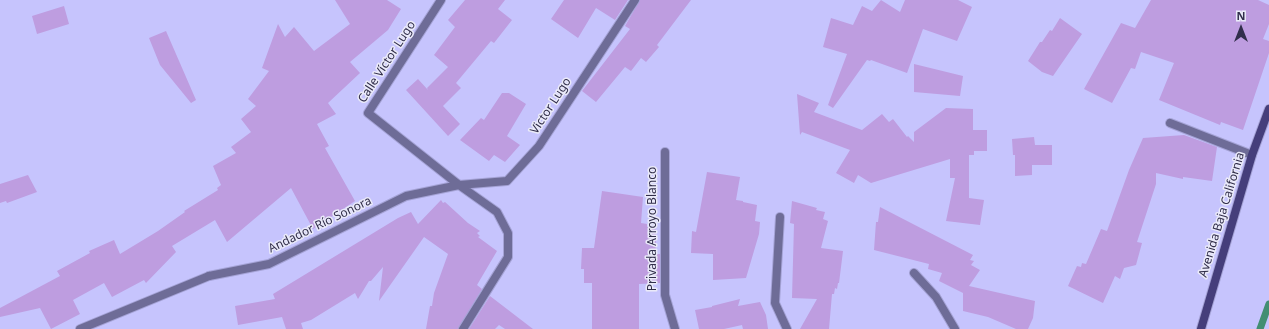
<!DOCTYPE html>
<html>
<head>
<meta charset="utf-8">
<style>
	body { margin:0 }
	#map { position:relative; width:1269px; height:329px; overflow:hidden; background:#c6c4fd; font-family:"Noto Sans",sans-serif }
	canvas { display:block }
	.north { position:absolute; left:1221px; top:8px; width:40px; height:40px; -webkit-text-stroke:3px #eaeaf9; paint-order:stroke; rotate:0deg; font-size:11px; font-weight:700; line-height:16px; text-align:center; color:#312e4b }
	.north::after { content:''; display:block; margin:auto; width:14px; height:18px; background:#312e4b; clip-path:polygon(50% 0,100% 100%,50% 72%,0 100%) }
</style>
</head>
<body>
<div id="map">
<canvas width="1269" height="329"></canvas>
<div class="north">N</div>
</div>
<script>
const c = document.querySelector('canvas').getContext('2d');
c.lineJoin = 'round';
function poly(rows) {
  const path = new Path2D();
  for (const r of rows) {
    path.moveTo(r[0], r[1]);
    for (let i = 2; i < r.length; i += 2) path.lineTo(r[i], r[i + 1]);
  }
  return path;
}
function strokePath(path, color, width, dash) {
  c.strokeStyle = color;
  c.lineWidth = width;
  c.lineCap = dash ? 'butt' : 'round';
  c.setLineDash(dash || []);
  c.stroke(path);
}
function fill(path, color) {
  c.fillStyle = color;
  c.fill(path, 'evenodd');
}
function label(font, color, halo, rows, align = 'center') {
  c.font = font + ' "Noto Sans",sans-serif';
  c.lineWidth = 3;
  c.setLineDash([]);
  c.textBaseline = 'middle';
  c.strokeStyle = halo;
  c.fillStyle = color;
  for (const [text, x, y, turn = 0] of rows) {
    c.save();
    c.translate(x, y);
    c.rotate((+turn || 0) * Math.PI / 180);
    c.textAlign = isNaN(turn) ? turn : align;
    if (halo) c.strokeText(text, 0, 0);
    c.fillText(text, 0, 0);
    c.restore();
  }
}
strokePath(poly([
	[1260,329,1269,304]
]), '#428e72', 7);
fill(poly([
	[335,0,387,0,401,9,388,30,350,62,360,73,328,103,336,114,317,124,329,146,325,148,355,201,313,229,291,188,227,242,215,220,172,246,176,252,146,283,144,280,112,297,104,283,73,300,80,314,51,329,40,308,0,317,0,308,60,276,57,271,90,253,89,251,114,240,120,254,158,231,185,212,184,211,218,190,217,188,221,185,213,166,236,153,231,147,251,132,241,119,256,106,248,99,269,71,262,68,278,24,285,37,294,27,314,51,350,24],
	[465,0,505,0,498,9,512,20,494,43,491,41,456,83,461,88,443,106,460,124,448,136,406,90,418,79,428,90,427,88,448,67,434,55,455,27,448,20],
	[564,0,628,0,615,20,596,8,578,38,551,19],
	[640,0,691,0,657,45,659,47,646,62,641,58,631,71,625,67,596,102,582,91,630,29,625,26],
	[881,0,900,12,905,0,958,0,972,7,957,41,923,29,907,73,871,60,870,61,867,60,833,108,828,105,847,54,823,47,831,18,853,25,862,6,872,11],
	[1151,0,1258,0,1269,5,1269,24,1263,39,1269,41,1269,53,1243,130,1221,122,1220,125,1159,100,1174,63,1141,52,1135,69,1131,68,1112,103,1084,89,1121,23,1135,28],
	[64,6,69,24,37,34,32,16],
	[1060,18,1082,34,1053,76,1042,72,1028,61,1040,42,1042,42,1050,30,1052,31],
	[166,31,196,100,191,103,160,65,149,38],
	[914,64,963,76,960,96,914,92],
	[502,93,509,93,526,104,507,136,520,145,505,162,494,155,489,161,460,140,481,118,484,120],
	[797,94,819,103,814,112,862,130,882,114,889,122,893,119,907,137,908,136,914,142,914,132,946,108,973,109,973,130,987,130,987,151,974,151,974,155,969,155,969,198,984,200,980,225,946,221,955,178,950,178,950,159,871,183,858,175,854,183,836,173,850,150,802,132,800,135],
	[1184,135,1217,147,1212,181,1183,177,1183,179,1156,173,1156,184,1137,242,1142,243,1136,265,1124,268,1120,279,1115,276,1103,303,1068,286,1077,266,1081,267,1082,263,1086,264,1101,229,1107,231,1129,170,1143,138],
	[1034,137,1035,145,1052,145,1052,165,1032,165,1032,175,1015,176,1015,155,1013,155,1012,139],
	[707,172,740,177,736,200,743,201,743,202,757,205,755,221,760,222,759,234,746,278,713,280,713,254,691,253,692,231,696,232],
	[28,175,37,192,7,203,6,201,0,203,0,184],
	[602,191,643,197,641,223,647,224,647,227,656,227,656,254,660,254,660,283,639,284,639,329,592,329,592,283,584,283,584,269,581,269,582,248,594,248],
	[441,200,443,203,445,202,468,223,480,231,477,233,480,236,478,237,497,251,477,285,482,289,458,329,426,329,430,306,432,306,434,293,448,254,424,237,379,301,383,267,371,281,369,281,358,299,355,293,311,320,301,323,303,329,286,329,282,317,238,325,235,306,275,299,273,294,398,218,411,212,418,224],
	[792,201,817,208,816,210,825,212,823,219,828,221,821,248,843,251,839,283,838,283,837,289,835,288,834,294,832,294,829,329,800,329,817,299,792,298,794,224,790,223],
	[880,207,973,255,970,260,974,261,971,265,980,270,969,286,1035,301,1033,318,1028,329,1016,329,988,317,963,311,963,293,939,281,942,273,928,269,929,264,874,250,876,222,878,222],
	[490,296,533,329,505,329,499,325,495,329,469,329],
	[740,299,738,306,760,302,766,315,768,329,743,329,742,325,724,329,699,329,695,310,712,307,712,306]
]), '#be9de0');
const pedestrian = poly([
	[80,329,209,276]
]);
const minor = poly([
	[441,0,368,113,459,185,497,212,508,233,508,257,463,329],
	[1170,123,1252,155],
	[665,152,665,295,675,329],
	[780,217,775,303,787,329],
	[914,273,936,297,955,329],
	[209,276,269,264,406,196,459,185,507,181,539,146,635,0]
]);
const secondary = poly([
	[1201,329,1252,155,1269,109]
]);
strokePath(pedestrian, '#a5a3d6', 10);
strokePath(minor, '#a5a3d6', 10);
strokePath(secondary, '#a5a3d6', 10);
strokePath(pedestrian, '#6e6c97', 8);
strokePath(minor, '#6e6c97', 8);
strokePath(secondary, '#453e7b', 8);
label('12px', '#312e4b', '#eaeaf9', [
	["Calle Víctor Lugo",387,62,-57],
	["Victor Lugo",551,106,-57],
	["Avenida Baja California",1222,215,-73],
	["Andador Río Sonora",320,225,-26],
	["Privada Arroyo Blanco",653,229,-90]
]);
</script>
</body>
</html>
